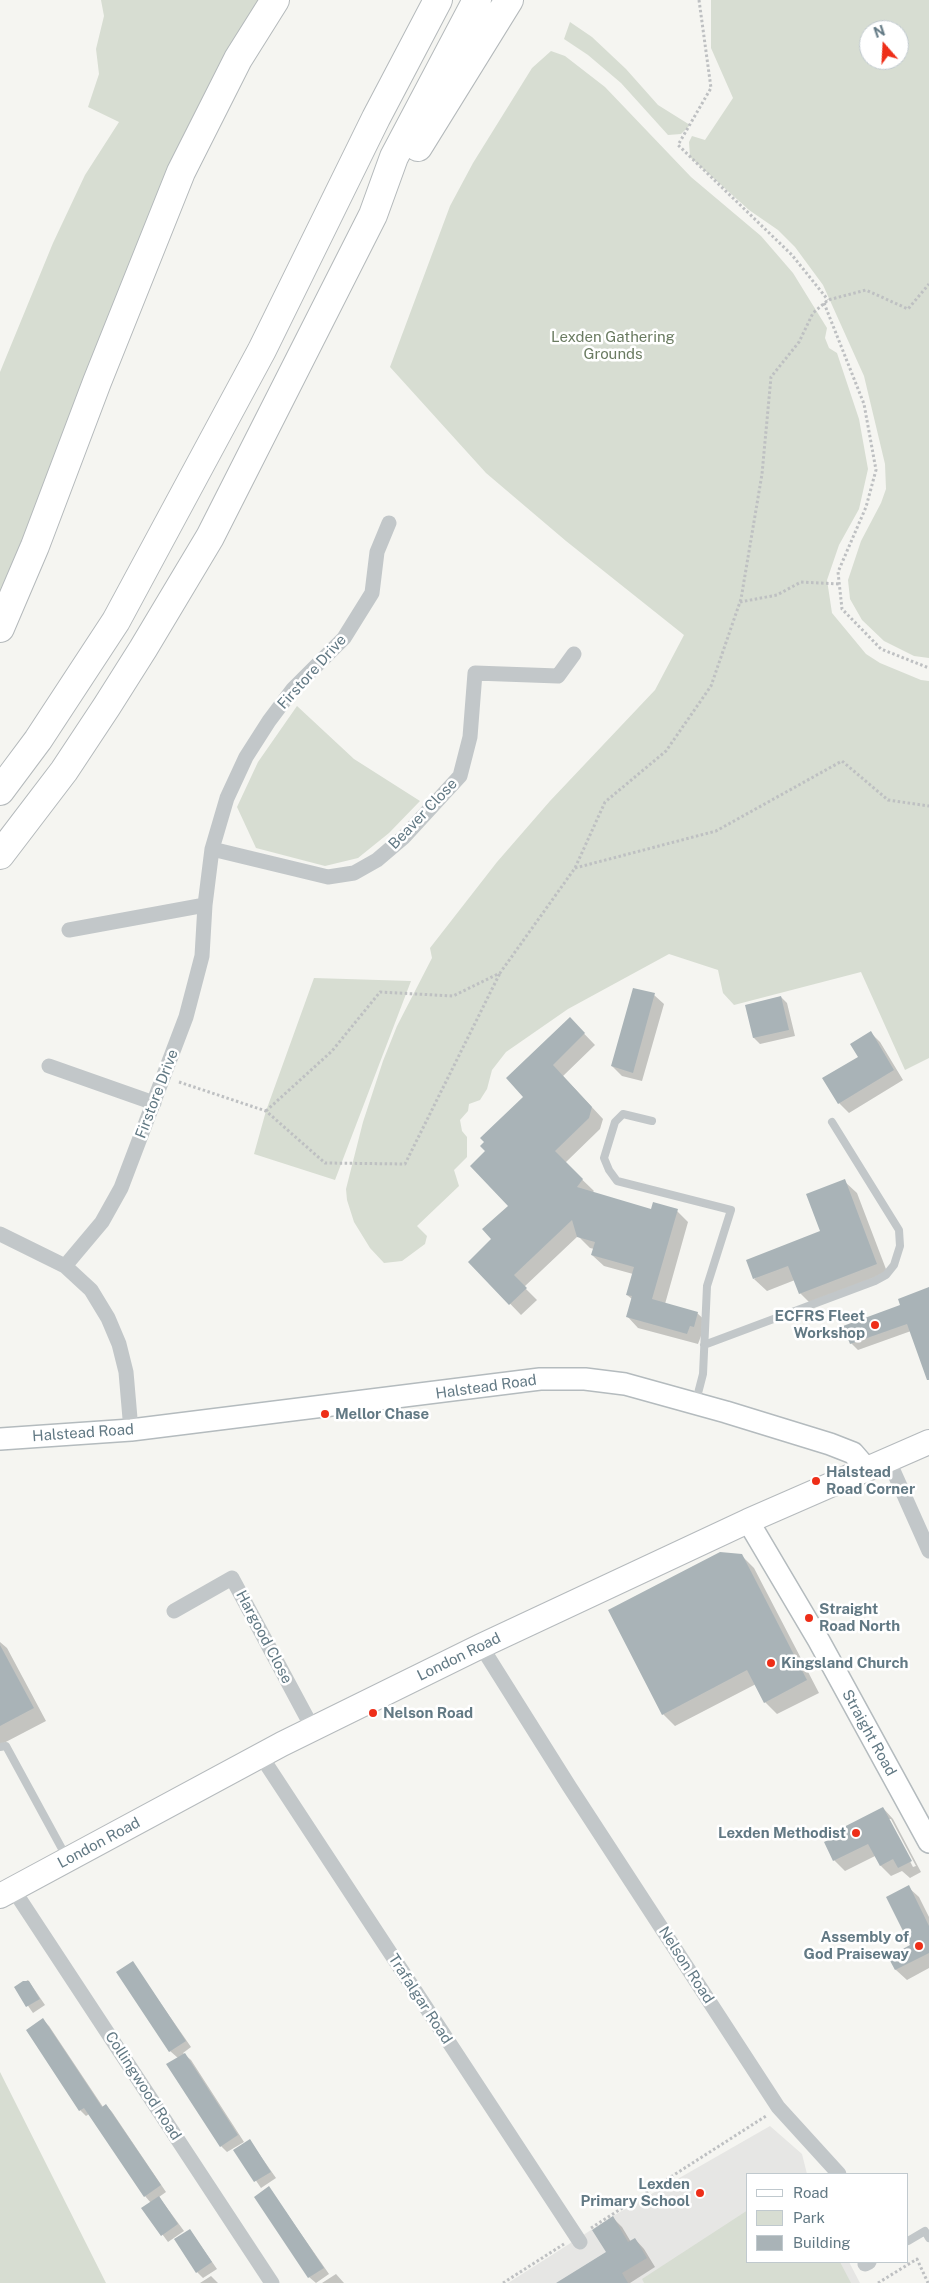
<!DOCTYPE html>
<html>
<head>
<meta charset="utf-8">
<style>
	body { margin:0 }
	#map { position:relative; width:929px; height:2283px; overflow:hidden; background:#f5f5f1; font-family:"Public Sans",sans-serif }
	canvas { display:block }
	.legend { position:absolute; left:746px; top:2173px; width:162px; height:90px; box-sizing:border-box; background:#fff; border:1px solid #c0c9ce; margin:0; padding:6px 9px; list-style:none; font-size:15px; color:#627984 }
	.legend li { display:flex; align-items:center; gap:10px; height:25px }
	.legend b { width:25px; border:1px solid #c0c9ce }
	.north { position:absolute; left:859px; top:20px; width:50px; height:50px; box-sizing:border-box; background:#fff; border:1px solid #c0c9ce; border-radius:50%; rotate:341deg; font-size:14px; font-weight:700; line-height:20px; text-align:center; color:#627984 }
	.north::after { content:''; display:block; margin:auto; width:18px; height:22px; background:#ee2e18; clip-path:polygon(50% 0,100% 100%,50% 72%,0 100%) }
</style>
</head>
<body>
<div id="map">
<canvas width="929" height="2283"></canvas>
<ul class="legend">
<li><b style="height:6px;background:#fff"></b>Road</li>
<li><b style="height:14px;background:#d7ddd2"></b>Park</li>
<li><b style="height:14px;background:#a9b3b7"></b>Building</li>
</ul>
<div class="north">N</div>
</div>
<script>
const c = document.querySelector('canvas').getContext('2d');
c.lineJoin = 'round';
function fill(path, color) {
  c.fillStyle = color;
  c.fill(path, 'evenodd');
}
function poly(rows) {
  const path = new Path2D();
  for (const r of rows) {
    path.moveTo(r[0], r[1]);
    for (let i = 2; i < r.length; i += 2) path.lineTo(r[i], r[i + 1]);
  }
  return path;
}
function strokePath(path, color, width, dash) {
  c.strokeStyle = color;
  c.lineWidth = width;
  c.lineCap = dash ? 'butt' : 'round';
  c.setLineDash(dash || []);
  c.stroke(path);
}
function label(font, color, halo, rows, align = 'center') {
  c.font = font + ' "Public Sans",sans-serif';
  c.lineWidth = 5;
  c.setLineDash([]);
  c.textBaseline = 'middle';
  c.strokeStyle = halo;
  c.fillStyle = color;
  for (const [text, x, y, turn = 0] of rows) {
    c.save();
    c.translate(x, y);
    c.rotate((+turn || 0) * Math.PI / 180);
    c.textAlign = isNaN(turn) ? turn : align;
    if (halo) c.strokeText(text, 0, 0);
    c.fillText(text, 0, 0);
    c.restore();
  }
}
fill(poly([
	[770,2126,802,2154,807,2174,748,2174,748,2262,849,2262,860,2283,508,2283,613,2216]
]), '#e6e6e4');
fill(poly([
	[101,0,270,0,0,608,0,372,53,243,85,175,119,122,88,107,99,74,96,49,104,16],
	[711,0,929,0,929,658,914,656,884,641,862,620,850,599,848,580,861,541,881,503,886,489,885,464,864,376,823,285,795,247,778,230,749,210,690,157,689,142,692,136,705,140,733,98,711,48],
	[869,30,899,30,899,60,869,60],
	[570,22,592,37,626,69,658,105,690,125,681,134,668,135,621,83,588,55,564,39],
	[551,51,565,56,605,87,691,177,761,236,793,273,827,328,825,338,829,348,837,353,859,419,868,469,859,509,839,545,827,580,832,613,866,654,880,663,921,680,929,681,929,1058,905,1070,861,972,734,1005,723,993,718,970,669,954,568,1009,506,1052,492,1070,487,1089,480,1100,469,1104,468,1111,460,1120,462,1131,467,1137,467,1157,454,1170,459,1186,417,1226,427,1236,425,1244,402,1261,384,1263,370,1248,354,1222,347,1200,346,1189,363,1122,383,1061,397,1026,432,958,430,948,497,862,550,801,655,690,684,635,566,541,486,473,390,367,450,206,473,163,532,68],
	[297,706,354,759,420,801,389,833,358,858,325,866,256,848,237,807,258,762],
	[314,978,411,981,335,1180,254,1154,266,1111],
	[0,2072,106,2283,0,2283],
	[748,2210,748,2262,840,2262,851,2283,644,2283,642,2279]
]), '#d7ddd2');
fill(poly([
	[654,995,664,1004,642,1081,622,1076,612,1066],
	[781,997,787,1003,795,1036,760,1044,754,1038,746,1006],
	[570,1019,595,1045,563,1076,603,1119,600,1129,565,1163,594,1191,592,1193,652,1210,677,1211,688,1222,665,1304,697,1313,709,1324,705,1337,701,1336,698,1344,638,1328,627,1316,632,1299,627,1295,633,1274,604,1266,592,1255,594,1249,590,1248,578,1236,524,1287,537,1300,521,1315,470,1262,493,1239,510,1206,486,1151,525,1097],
	[871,1033,880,1042,903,1080,849,1113,839,1103,824,1078,860,1057],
	[844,1181,857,1193,889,1277,813,1306,800,1293,795,1280,767,1291,754,1279,822,1232],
	[929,1289,929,1370,911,1331,858,1350,851,1343,901,1306],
	[742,1556,754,1568,819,1693,777,1714,765,1702,756,1684,675,1726,663,1714],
	[0,1642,7,1648,46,1721,0,1745],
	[883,1808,893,1819,921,1872,910,1878,902,1871,891,1876,881,1866,875,1856,845,1871,834,1860],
	[888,1819,891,1819,916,1866,913,1867],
	[908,1887,919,1897,929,1917,929,1968,907,1980,896,1970,890,1957,912,1945],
	[132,1962,191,2047,183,2053,191,2060,244,2142,227,2152,221,2146,178,2058,170,2051],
	[28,1980,45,2005,33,2013,15,1987],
	[43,2020,49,2026,103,2107,106,2105,112,2112,166,2192,159,2197,184,2231,168,2242,143,2208,151,2203,145,2196,89,2114,86,2116,80,2110],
	[250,2141,276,2178,261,2188,235,2150],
	[269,2188,329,2274,316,2283,309,2277],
	[613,2218,622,2227,631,2242,635,2239,644,2249,655,2267,630,2283,558,2283,608,2252],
	[190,2230,217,2269,203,2278,197,2272],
	[336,2274,344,2283,322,2283],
	[211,2276,218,2283,200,2283]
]), '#0003');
fill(poly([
	[633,988,655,993,633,1073,611,1066],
	[781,996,789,1030,753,1038,745,1005],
	[570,1017,585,1033,553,1065,592,1107,589,1118,555,1151,583,1179,577,1187,651,1209,653,1202,678,1209,652,1299,698,1312,694,1327,690,1326,687,1334,626,1317,632,1296,626,1295,634,1267,591,1255,595,1242,577,1237,572,1220,514,1275,527,1288,509,1305,468,1262,491,1239,482,1229,508,1206,470,1166,485,1151,480,1146,484,1142,480,1138,523,1097,506,1078],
	[871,1031,894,1070,838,1104,822,1078,858,1057,850,1044],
	[845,1179,877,1264,799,1294,788,1266,753,1279,746,1260,820,1231,806,1194],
	[929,1287,929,1380,927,1380,907,1324,850,1344,843,1326,900,1305,898,1299],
	[720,1552,742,1554,807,1680,764,1703,747,1670,662,1715,608,1610],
	[0,1645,34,1708,0,1726],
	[883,1807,912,1861,898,1868,893,1859,880,1866,868,1844,833,1861,824,1842,838,1835,836,1831],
	[909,1885,929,1926,929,1953,895,1970,888,1957,910,1945,886,1897],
	[133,1961,186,2041,169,2052,116,1972],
	[23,1981,29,1981,40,1999,26,2007,14,1987],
	[43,2018,102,2107,106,2104,161,2185,144,2197,84,2108,79,2111,26,2030],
	[185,2053,238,2135,220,2147,166,2064],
	[250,2139,271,2172,254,2182,233,2150],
	[269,2186,324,2268,308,2278,254,2197],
	[159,2196,178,2224,161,2236,141,2208],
	[613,2216,628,2242,635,2238,647,2258,622,2273,628,2283,556,2283,606,2252,592,2230],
	[190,2229,212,2262,196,2273,174,2239]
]), '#a9b3b7');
const secondary = poly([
	[0,1439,131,1430,540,1379,585,1379,625,1384,726,1412,830,1444,853,1453,866,1468],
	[748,1521,819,1641,929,1842]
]);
const primary = poly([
	[0,1896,282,1744,481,1646,748,1521,929,1442]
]);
const highway = poly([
	[418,147,509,0],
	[0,628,35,546,97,382,181,172,238,59,275,0],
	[0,791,38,740,116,621,262,350,376,118,438,0],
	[0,855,64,771,107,706,143,649,210,537,373,215,394,157,477,0]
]);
strokePath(secondary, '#b4bbbe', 24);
strokePath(primary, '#b5babd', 26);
strokePath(highway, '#b4b9bb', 30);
strokePath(poly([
	[699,0,711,88,678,145,792,255,828,300],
	[824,303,864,404,876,470,866,507,838,572,842,609,881,649,929,668],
	[740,602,777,595,801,582,839,584],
	[575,868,716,831,842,761,888,800,929,806],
	[179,1082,266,1111,325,1163,405,1164,500,973],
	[266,1111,332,1051,380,992,453,996,500,973,575,868,605,802,666,751,711,686,741,599,762,474,771,377,799,342,813,313,828,300,866,290,908,309,929,284],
	[591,2228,766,2116],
	[503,2283,564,2244],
	[878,2283,917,2259,928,2283]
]), '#bec0c2', 3, [2.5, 2.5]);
strokePath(poly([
	[652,1121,623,1114,615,1122,604,1158,609,1170,617,1181,731,1210,707,1286,703,1374,696,1401],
	[704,1345,875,1281,886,1275,894,1265,900,1246,899,1230,832,1122],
	[0,1747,6,1746,67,1858],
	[908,2241,925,2231,929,2238]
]), '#c2c7c9', 8);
strokePath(poly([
	[212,849,328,877,354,873,377,860,404,837,460,776,470,737,475,673,558,676,574,654],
	[69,930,205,905],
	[49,1066,154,1103],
	[0,1234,65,1266,91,1290,108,1318,119,1344,126,1372,131,1430],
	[65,1266,102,1222,121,1188,186,1017,202,956,205,905,212,849,227,798,246,757,269,721,293,689,344,638,372,593,377,552,389,523],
	[888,1459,929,1551],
	[174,1611,232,1578,313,1729],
	[481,1646,569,1786,778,2107,839,2174],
	[261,1756,580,2242],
	[13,1889,272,2283],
	[865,2264,869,2262]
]), '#c2c7c9', 15);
strokePath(secondary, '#fff', 21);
strokePath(primary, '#fff', 24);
strokePath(highway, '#fff', 28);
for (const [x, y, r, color] of [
	[875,1325,5,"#ee2e18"],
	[325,1414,5,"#ee2e18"],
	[816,1481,5,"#ee2e18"],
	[809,1618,5,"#ee2e18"],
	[771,1663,5,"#ee2e18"],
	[373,1713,5,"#ee2e18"],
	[856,1833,5,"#ee2e18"],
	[919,1946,5,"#ee2e18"],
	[700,2193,5,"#ee2e18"]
]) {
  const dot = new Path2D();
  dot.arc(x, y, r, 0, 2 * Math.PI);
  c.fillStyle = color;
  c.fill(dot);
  strokePath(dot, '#fff', 2);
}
label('15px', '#6a7b61', '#fff', [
	["Lexden Gathering",613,337],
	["Grounds",613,354]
]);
label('15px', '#627984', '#fff', [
	["Firstore Drive",312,672,-48],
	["Beaver Close",423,814,-46],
	["Firstore Drive",157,1094,-69],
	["Halstead Road",486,1387,-8],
	["Halstead Road",83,1433,-4],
	["Hargood Close",264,1637,62],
	["London Road",459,1657,-26],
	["Straight Road",869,1733,61],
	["London Road",99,1843,-28],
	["Nelson Road",686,1965,57],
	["Trafalgar Road",420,1999,57],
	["Collingwood Road",143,2086,57]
]);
label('bold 15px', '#627984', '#fff', [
	["ECFRS Fleet",865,1316,"right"],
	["Workshop",865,1333,"right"],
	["Mellor Chase",335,1414],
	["Halstead",826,1472],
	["Road Corner",826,1489],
	["Straight",819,1609],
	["Road North",819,1626],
	["Kingsland Church",781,1663],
	["Nelson Road",383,1713],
	["Lexden Methodist",846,1833,"right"],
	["Assembly of",909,1937,"right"],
	["God Praiseway",909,1954,"right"],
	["Lexden",690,2184,"right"],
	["Primary School",690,2201,"right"]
], 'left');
</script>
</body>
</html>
